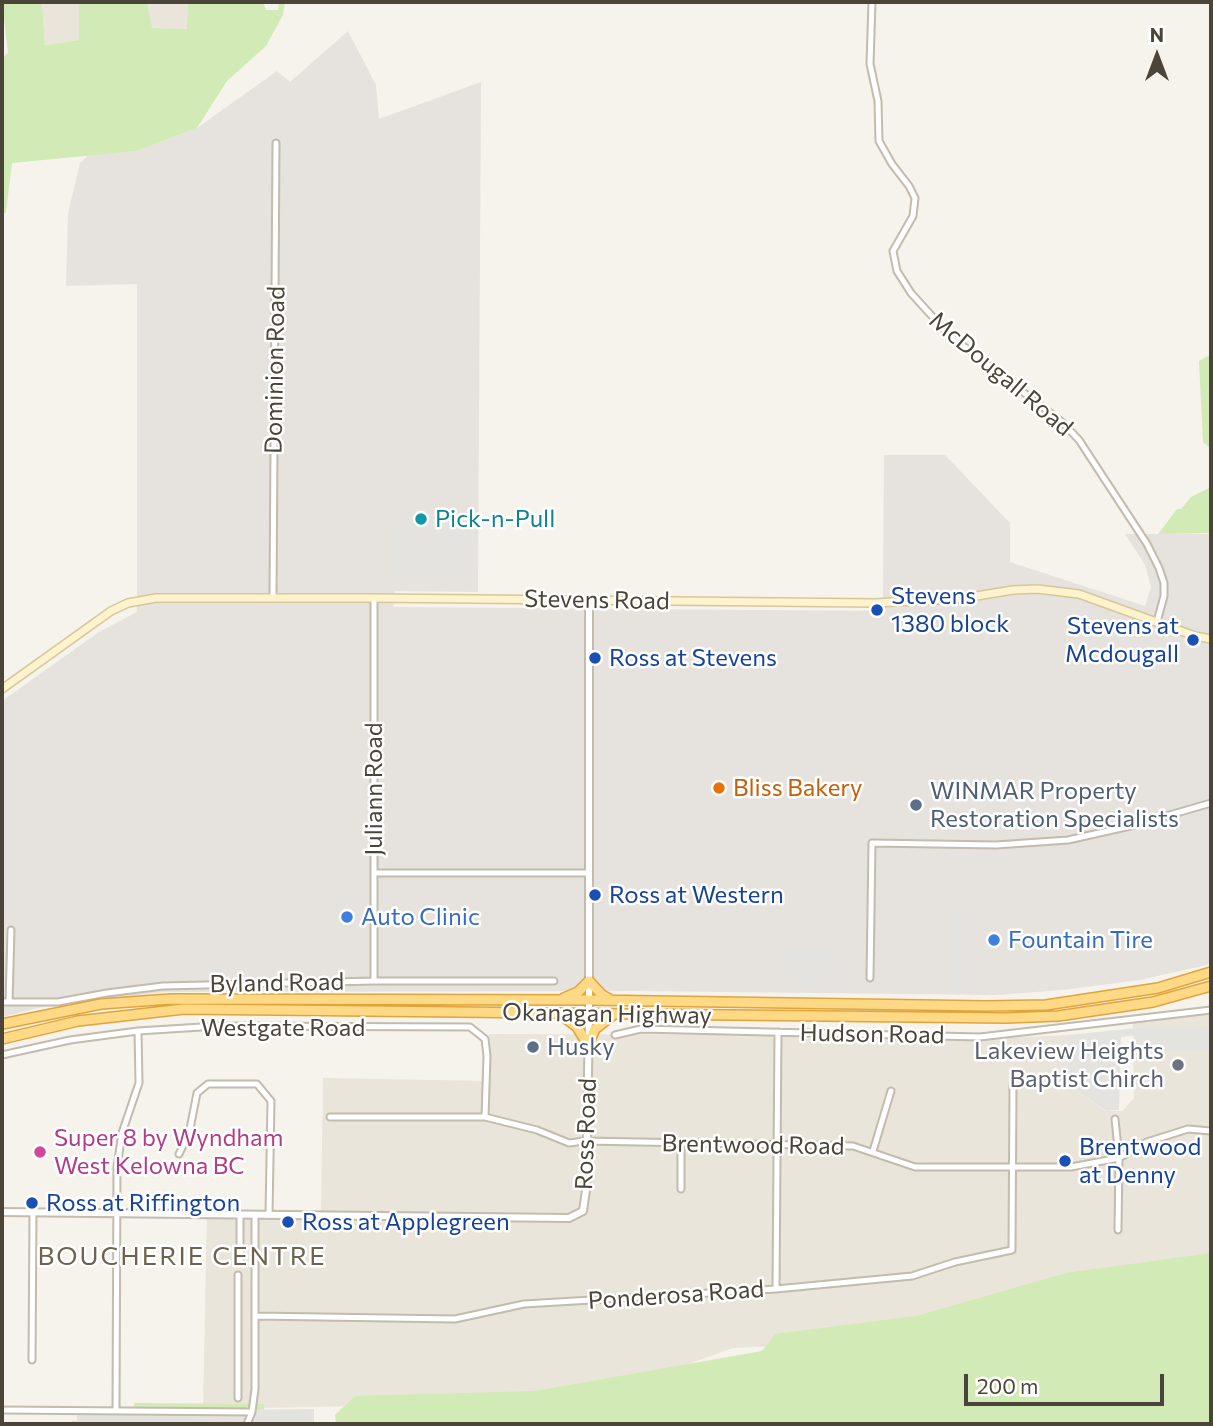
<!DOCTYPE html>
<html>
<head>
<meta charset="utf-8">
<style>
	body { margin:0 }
	#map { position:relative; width:1213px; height:1426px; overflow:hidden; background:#f6f3ec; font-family:Commissioner,sans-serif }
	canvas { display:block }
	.frame { position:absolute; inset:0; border:4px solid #4b4439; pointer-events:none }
	.north { position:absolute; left:1122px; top:21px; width:70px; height:70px; -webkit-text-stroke:5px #fff; paint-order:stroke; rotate:0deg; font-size:19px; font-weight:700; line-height:28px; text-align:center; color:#4b4439 }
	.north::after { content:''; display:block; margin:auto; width:24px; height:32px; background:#4b4439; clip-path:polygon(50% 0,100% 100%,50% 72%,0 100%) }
	.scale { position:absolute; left:964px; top:1374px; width:200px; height:32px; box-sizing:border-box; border:4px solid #4b4439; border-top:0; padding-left:9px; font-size:21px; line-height:24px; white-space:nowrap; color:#4b4439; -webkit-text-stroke:5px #fff; paint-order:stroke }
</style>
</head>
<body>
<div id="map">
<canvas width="1213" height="1426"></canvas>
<div class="frame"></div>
<div class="north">N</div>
<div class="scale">200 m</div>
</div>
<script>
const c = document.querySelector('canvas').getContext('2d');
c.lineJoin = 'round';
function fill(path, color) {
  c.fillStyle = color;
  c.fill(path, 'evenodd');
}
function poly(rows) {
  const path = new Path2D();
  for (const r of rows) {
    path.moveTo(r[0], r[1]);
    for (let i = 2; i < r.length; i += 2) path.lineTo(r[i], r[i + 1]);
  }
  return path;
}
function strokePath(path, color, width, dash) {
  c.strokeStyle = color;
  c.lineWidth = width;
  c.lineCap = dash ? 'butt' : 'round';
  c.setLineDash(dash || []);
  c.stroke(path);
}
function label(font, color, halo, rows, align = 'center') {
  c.font = font + ' Commissioner,sans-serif';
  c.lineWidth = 5;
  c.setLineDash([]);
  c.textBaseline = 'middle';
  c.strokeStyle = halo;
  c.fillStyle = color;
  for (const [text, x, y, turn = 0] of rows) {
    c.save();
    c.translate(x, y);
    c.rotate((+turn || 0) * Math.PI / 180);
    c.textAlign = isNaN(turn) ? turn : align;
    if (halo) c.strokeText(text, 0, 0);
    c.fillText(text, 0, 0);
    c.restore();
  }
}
fill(poly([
	[42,2,79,2,79,40,45,45],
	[147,2,188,2,188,29,151,28],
	[1211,1013,1211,1273,897,1341,733,1348,629,1385,420,1405,203,1409,207,1212,321,1213,323,1078,488,1081,489,1034,928,1035,979,1039,1067,1035,1068,1085,1105,1111,1122,1111,1134,1098,1133,1021]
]), '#eae5da');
fill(poly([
	[348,31,376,85,379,119,481,82,478,592,395,591,394,607,881,611,883,595,884,455,945,455,1010,523,1010,562,1145,606,1151,587,1145,565,1125,534,1211,534,1211,964,1140,980,1062,990,996,995,636,991,164,992,42,1007,2,1017,2,701,99,632,137,612,137,284,66,286,68,213,80,163,89,155,137,151,197,128,277,71,290,82]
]), '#e6e2dd');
fill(poly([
	[2,2,42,2,45,45,79,40,79,2,147,2,152,28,187,29,188,2,263,2,266,10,278,10,279,2,285,2,283,15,266,46,227,81,197,128,137,151,12,163,6,212,2,215,2,58,8,53],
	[1211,354,1211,449,1203,442,1199,361],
	[1211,487,1211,533,1158,534,1177,509,1181,509,1191,497],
	[1211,1253,1211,1424,336,1424,335,1415,355,1396,535,1391,762,1351,775,1334,916,1316,1066,1273],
	[134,1403,264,1404,264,1424,72,1424,72,1421,133,1422]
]), '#d2eab5');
fill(poly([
	[394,528,415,528,415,532,427,532,427,528,478,528,478,577,394,577],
	[951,910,971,911,971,991,950,991],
	[782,950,839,951,839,966,843,966,843,989,819,989,783,978],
	[1211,1027,1211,1051,1136,1051,1135,1035,1121,1037,1119,1110,1106,1111,1068,1085,1067,1035,1139,1028],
	[314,1409,314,1424,77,1424,77,1411]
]), '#e5e3e0');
const minor = poly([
	[872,2,870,64,878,101,879,141,892,164,909,186,915,198,913,216,893,251,897,271,911,293,949,335,1062,422,1079,440,1147,544,1159,568,1164,583,1164,596,1157,622],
	[273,597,276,143],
	[374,598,374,981],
	[374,873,589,873],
	[870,978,872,843,996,845,1068,840,1135,825,1211,803],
	[2,1002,58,1002,107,993,163,986,374,981,554,981],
	[9,1002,11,930],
	[615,1035,641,1029,980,1037,1211,1010],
	[2,1055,70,1040,138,1031,217,1026,470,1027,485,1039,487,1056,485,1117],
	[330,1117,485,1117,537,1130,569,1143,585,1141,853,1146,915,1167,1071,1167,1119,1158,1147,1142,1188,1129,1211,1131],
	[1115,1119,1119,1158,1118,1230],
	[873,1151,891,1091],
	[179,1154,189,1134,197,1093,208,1084,257,1084,271,1101,269,1215],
	[681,1189,681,1143],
	[240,1216,240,1261],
	[776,1289,778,1032],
	[255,1316,455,1319,524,1304,776,1289,912,1276,955,1262,1012,1250,1013,1086],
	[32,1360,33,1213],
	[238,1398,238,1275],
	[2,1410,252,1412],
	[116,1411,117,1167,122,1133,139,1083,138,1031],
	[247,1424,252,1412,255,1389,255,1216]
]);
const tertiary = poly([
	[2,1212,569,1218,583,1211,586,1190,589,1014,589,600]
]);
const secondary = poly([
	[2,689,111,611,128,603,156,598,374,598,875,603,958,599,1013,590,1037,589,1079,594,1195,636,1211,639]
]);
const trunk = poly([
	[564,998,578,992,589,981,602,995,611,1000],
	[560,1014,577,1027,588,1045],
	[2,1024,101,1004,171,999,589,1000,987,1006,1046,1005,1158,988,1211,972],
	[2,1039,78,1021,184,1009,1006,1018,1058,1016,1153,1002,1211,986],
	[588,1045,595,1029,613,1015]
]);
strokePath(minor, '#c2bbae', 9);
strokePath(tertiary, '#c2bbae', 10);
strokePath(secondary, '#d6c79b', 10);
strokePath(trunk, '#e0a43c', 12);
strokePath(minor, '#fff', 5);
strokePath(tertiary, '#fff', 6);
strokePath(secondary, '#fff3cd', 7);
strokePath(trunk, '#ffd985', 9);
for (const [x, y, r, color] of [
	[421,519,7,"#0f9aa8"],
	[877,610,7,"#1a4fb4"],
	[1193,640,7,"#1a4fb4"],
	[595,658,7,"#1a4fb4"],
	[719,788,7,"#e8710a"],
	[916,805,7,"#5c6f8a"],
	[595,895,7,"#1a4fb4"],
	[347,917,7,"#3f7fe0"],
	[994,940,7,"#3f7fe0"],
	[533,1047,7,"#5c6f8a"],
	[1178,1065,7,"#6b7280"],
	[40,1152,7,"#d1479c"],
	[1065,1161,7,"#1a4fb4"],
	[32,1203,7,"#1a4fb4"],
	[288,1222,7,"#1a4fb4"]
]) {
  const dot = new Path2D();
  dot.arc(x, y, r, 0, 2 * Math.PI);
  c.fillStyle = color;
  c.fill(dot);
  strokePath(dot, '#fff', 2.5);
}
label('24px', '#4b4439', '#fff', [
	["Dominion Road",275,370,-89],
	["McDougall Road",1001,374,40],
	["Stevens Road",597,600,1],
	["Juliann Road",374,789,-90],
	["Byland Road",277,983,-1],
	["Okanagan Highway",607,1014,1],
	["Westgate Road",283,1028],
	["Hudson Road",872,1034,1],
	["Ross Road",586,1134,-88],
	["Brentwood Road",753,1145,1],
	["Ponderosa Road",676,1295,-4]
]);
label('24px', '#0d838f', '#fff', [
	["Pick-n-Pull",435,519]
], 'left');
label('24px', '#164399', '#fff', [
	["Stevens",891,596],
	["1380 block",891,624],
	["Stevens at",1179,626,"right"],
	["Mcdougall",1179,654,"right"],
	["Ross at Stevens",609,658],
	["Ross at Western",609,895],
	["Brentwood",1079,1147],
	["at Denny",1079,1175],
	["Ross at Riffington",46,1203],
	["Ross at Applegreen",302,1222]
], 'left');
label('24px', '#c56008', '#fff', [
	["Bliss Bakery",733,788]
], 'left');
label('24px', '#4e5e75', '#fff', [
	["WINMAR Property",930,791],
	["Restoration Specialists",930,819],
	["Husky",547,1047]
], 'left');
label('24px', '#366cbe', '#fff', [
	["Auto Clinic",361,917],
	["Fountain Tire",1008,940]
], 'left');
label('24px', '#5b616d', '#fff', [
	["Lakeview Heights",1164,1051],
	["Baptist Chirch",1164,1079]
], 'right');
label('24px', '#b23c85', '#fff', [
	["Super 8 by Wyndham",54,1138],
	["West Kelowna BC",54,1166]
], 'left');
c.letterSpacing = '2px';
label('26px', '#6e6250', '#fff', [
	["BOUCHERIE CENTRE",182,1256]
]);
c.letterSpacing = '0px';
</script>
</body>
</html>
